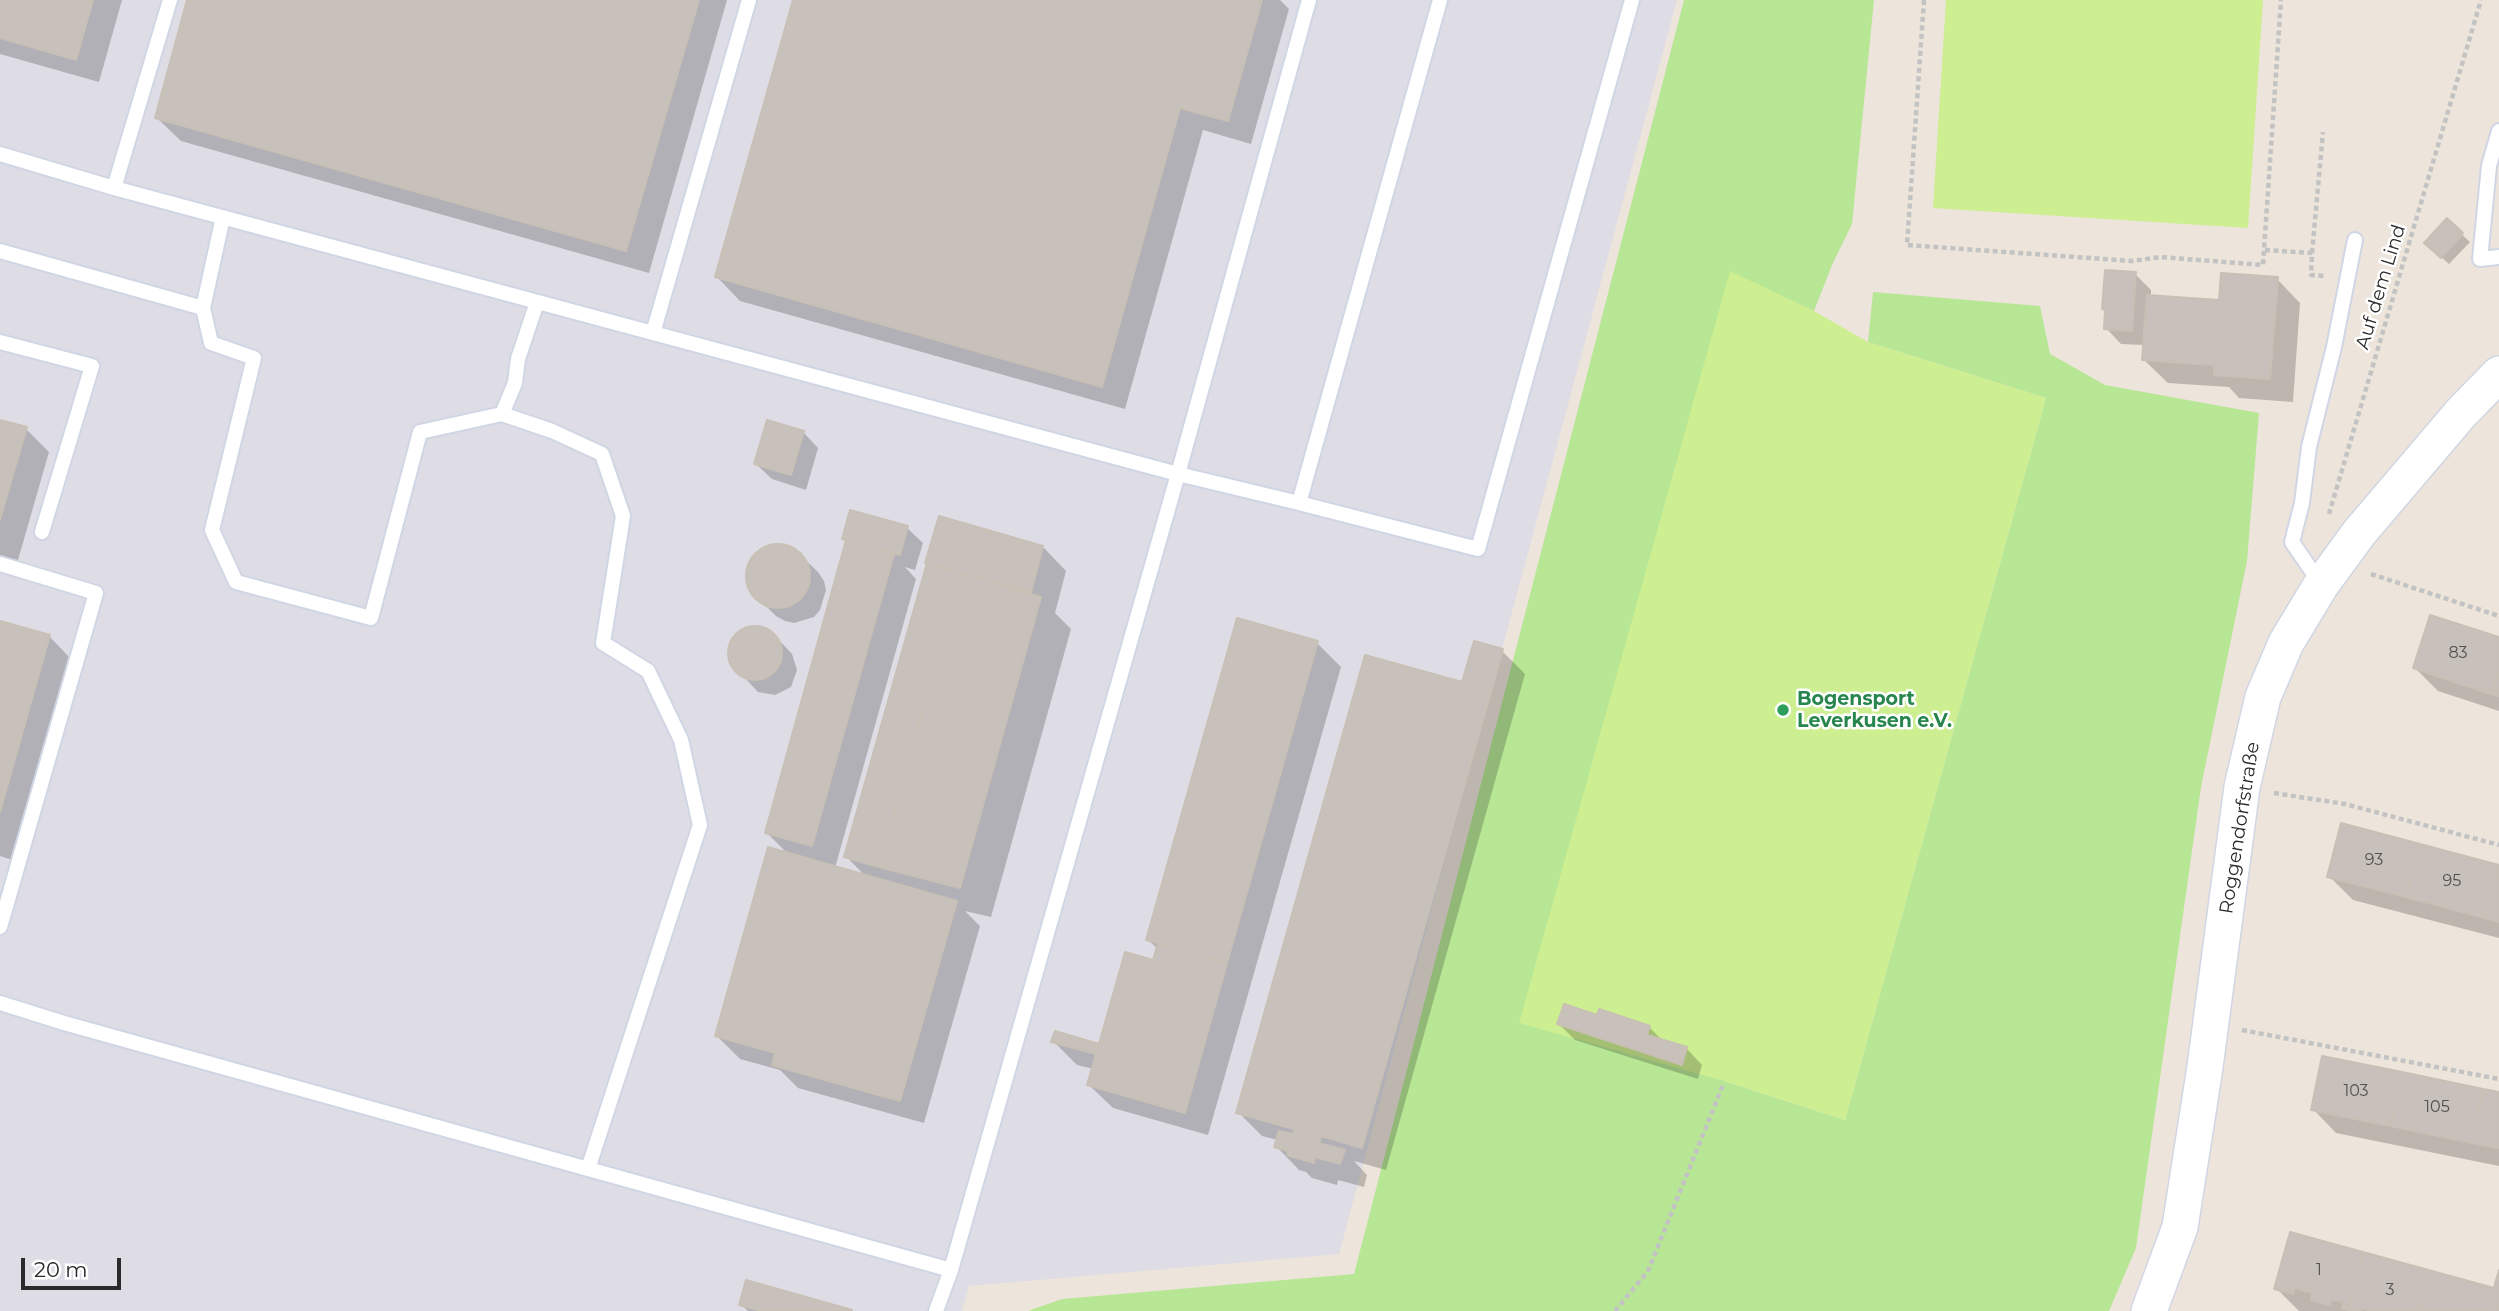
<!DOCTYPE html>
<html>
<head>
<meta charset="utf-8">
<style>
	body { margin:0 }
	#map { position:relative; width:2499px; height:1311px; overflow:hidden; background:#ede4db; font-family:Montserrat,sans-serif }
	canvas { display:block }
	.scale { position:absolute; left:21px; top:1258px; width:100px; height:32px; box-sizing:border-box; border:4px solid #2a2a2a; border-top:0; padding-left:9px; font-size:21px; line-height:24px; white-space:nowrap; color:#2a2a2a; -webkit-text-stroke:5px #fff; paint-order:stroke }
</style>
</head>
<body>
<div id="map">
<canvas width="2499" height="1311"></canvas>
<div class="scale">20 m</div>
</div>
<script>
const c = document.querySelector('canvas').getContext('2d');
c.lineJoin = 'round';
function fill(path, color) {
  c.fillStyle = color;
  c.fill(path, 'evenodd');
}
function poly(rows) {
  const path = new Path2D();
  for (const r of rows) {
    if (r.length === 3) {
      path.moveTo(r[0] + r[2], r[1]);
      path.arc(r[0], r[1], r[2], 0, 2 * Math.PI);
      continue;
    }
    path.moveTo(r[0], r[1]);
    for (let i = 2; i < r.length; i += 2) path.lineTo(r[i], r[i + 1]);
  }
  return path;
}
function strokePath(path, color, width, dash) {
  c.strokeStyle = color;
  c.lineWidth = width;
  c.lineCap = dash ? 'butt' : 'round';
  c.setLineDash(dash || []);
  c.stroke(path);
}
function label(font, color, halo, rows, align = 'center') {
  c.font = font + ' Montserrat,sans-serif';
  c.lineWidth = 5;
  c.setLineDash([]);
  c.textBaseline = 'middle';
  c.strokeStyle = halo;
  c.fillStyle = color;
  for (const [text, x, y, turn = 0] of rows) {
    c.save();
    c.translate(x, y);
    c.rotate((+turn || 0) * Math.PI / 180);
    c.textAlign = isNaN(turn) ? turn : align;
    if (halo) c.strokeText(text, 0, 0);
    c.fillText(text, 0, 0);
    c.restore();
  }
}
fill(poly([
	[0,0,1677,0,1339,1254,969,1286,962,1311,0,1311]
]), '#dedce5');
fill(poly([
	[1684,0,1874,0,1852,224,1832,265,1814,311,1730,272,1724,1081,1845,1120,2046,398,1868,342,1873,292,2040,306,2050,354,2105,385,2259,413,2247,561,2201,787,2136,1248,2109,1311,1028,1311,1062,1299,1354,1274]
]), '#b7e695');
fill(poly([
	[1946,0,2263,0,2248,228,1933,208],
	[1730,271,1814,311,1868,342,2046,398,1845,1120,1724,1081,1519,1023]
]), '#cdee91');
fill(poly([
	[0,0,122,0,99,82,0,54],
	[190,0,727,0,649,273,181,141,157,118],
	[794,0,1280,0,1289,9,1251,144,1203,130,1125,409,740,301,717,277],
	[2447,221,2470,242,2449,264,2426,243],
	[2135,274,2151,290,2151,297,2221,302,2277,279,2300,303,2293,402,2239,398,2229,387,2168,383,2144,360,2145,345,2121,344,2106,328],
	[0,422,26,429,49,452,18,560,0,556],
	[803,432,818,448,806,490,772,479,756,464],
	[940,518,1043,547,1066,571,1055,613,1071,629,991,917,965,911,980,926,924,1123,798,1088,780,1070,740,1059,717,1036,789,855,766,832,848,542,844,538,907,528,923,543,915,570,905,567,916,579,835,868,866,877,846,856],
	[774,545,794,549,818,572,824,581,826,590,820,610,814,617,794,623,785,621,776,616,752,592,749,583,751,562,756,554],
	[0,622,49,636,72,660,16,861,0,856],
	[753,628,760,628,776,637,792,654,797,670,791,687,775,695,758,692,731,663,730,647,738,634],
	[2499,639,2499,711,2438,691,2415,668],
	[1317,643,1341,667,1208,1135,1113,1108,1089,1085,1094,1069,1077,1065,1053,1041,1101,1046,1155,962,1158,949,1148,940],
	[1502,651,1525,674,1386,1170,1354,1161,1367,1175,1364,1187,1338,1180,1337,1185,1312,1178,1306,1172,1299,1170,1276,1146,1278,1140,1262,1136,1238,1112,1464,685],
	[2499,867,2499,938,2353,900,2329,876],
	[1599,1017,1649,1027,1663,1041,1687,1049,1702,1065,1698,1079,1575,1040,1559,1024],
	[2499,1094,2499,1166,2336,1133,2313,1109],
	[2291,1234,2495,1290,2499,1276,2499,1311,2299,1311,2276,1288],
	[741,1304,848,1311,748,1311]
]), '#0003');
const building = poly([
	[0,0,93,0,76,60,0,38,0,0],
	[187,0,699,0,626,251,155,118,187,0],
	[793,0,1262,0,1228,121,1180,108,1102,387,715,277,793,0],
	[2447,218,2463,233,2441,258,2424,243,2447,218],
	[2105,270,2136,272,2132,331,2104,329,2105,310,2102,309,2105,270],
	[2221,273,2278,277,2270,379,2214,375,2214,365,2142,360,2147,295,2219,300,2221,273],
	[0,420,27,427,0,519,0,420],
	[767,420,804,431,791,475,754,464,767,420],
	[850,510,908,526,900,555,842,539,850,510],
	[939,516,1043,546,1031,592,925,563,939,516],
	[846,540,894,554,812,846,765,833,846,540],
	[778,576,32],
	[927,563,961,573,879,867,844,857,927,563],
	[961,573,1041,597,960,888,879,867,961,573],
	[2430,615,2499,637,2499,670,2491,694,2413,668,2430,615],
	[1237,618,1318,641,1227,963,1146,940,1237,618],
	[0,621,50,635,0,812,0,621],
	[755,653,27],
	[1474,641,1503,649,1362,1148,1321,1136,1319,1143,1345,1150,1340,1164,1315,1157,1314,1163,1287,1155,1288,1151,1274,1147,1279,1131,1293,1134,1294,1129,1236,1113,1365,655,1462,682,1474,641],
	[2499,670,2499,696,2491,694,2499,670],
	[2341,823,2420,844,2406,897,2327,877,2341,823],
	[2420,844,2499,865,2485,918,2406,897,2420,844],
	[768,847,957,901,900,1101,772,1065,775,1053,715,1036,768,847],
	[2499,865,2499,922,2485,918,2499,865],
	[1158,943,1227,963,1185,1113,1087,1085,1096,1054,1051,1042,1055,1031,1099,1044,1125,952,1153,960,1158,943],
	[1564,1004,1597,1015,1599,1009,1650,1026,1647,1035,1687,1047,1682,1065,1557,1024,1564,1004],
	[2322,1056,2402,1072,2391,1126,2311,1110,2322,1056],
	[2402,1072,2483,1089,2472,1143,2391,1126,2402,1072],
	[2483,1089,2499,1092,2499,1148,2472,1143,2483,1089],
	[2290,1232,2363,1252,2348,1310,2342,1308,2343,1302,2331,1299,2330,1305,2311,1300,2312,1293,2295,1288,2293,1294,2274,1289,2290,1232],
	[2363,1252,2432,1271,2421,1311,2372,1311,2362,1308,2361,1311,2348,1310,2363,1252],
	[2499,1270,2499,1311,2487,1311,2499,1270],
	[2432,1271,2494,1288,2487,1311,2421,1311,2432,1271],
	[746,1280,852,1310,851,1311,762,1311,739,1305,746,1280]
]);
fill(building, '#c8c1bb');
strokePath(building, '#c8c0b5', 2);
const service = poly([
	[2499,131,2489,166,2480,259,2499,257],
	[0,154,114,188,653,333,1178,474,1299,503,1440,0],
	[114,188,170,0],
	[0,251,203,308,223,217],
	[203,308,211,343,254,358,212,530,236,582,371,618,420,432,502,414,515,383,518,359,537,302],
	[653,333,749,0],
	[0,342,92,366,42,532],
	[502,414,552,431,602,454,623,516,603,643,648,671,681,740,700,825,588,1169],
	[1299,503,1478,549,1632,0],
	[0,564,96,593,0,927],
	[2320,583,2292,542,2302,503,2309,447,2334,347,2355,240],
	[0,1003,64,1023,951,1270],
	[936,1311,951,1270,1178,474,1309,0]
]);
const tertiary = poly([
	[2149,1311,2180,1227,2205,1067,2242,787,2263,697,2286,643,2321,585,2359,533,2461,413,2499,374]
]);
strokePath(service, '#d1d6e4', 18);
strokePath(tertiary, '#d1d6e4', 38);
strokePath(poly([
	[1924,0,1907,245,2132,261,2160,257,2263,265,2281,0],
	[2265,250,2312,253,2311,275,2326,276],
	[2312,253,2323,132],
	[2329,514,2481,0],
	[2371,574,2499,616],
	[2274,793,2345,804,2499,845],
	[2242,1030,2499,1079],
	[1615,1311,1648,1271,1723,1085]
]), '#c3c3c3', 4.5, [5, 3.5]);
strokePath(service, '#fff', 14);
strokePath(tertiary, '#fff', 35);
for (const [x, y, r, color] of [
	[1783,710,7,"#2e9e5b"]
]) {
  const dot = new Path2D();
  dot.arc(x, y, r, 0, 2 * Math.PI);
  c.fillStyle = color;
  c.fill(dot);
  strokePath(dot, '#fff', 2.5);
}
label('16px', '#52504e', null, [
	["83",2458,653],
	["93",2374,860],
	["95",2452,881],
	["103",2356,1091],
	["105",2437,1107],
	["1",2319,1270],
	["3",2390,1290]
]);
label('19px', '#2a2a2a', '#fff', [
	["Auf dem Lind",2381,287,-73],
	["Roggendorfstraße",2240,828,-81]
]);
label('bold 19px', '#27864d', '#fff', [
	["Bogensport",1797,699],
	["Leverkusen e.V.",1797,721]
], 'left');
</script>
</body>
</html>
